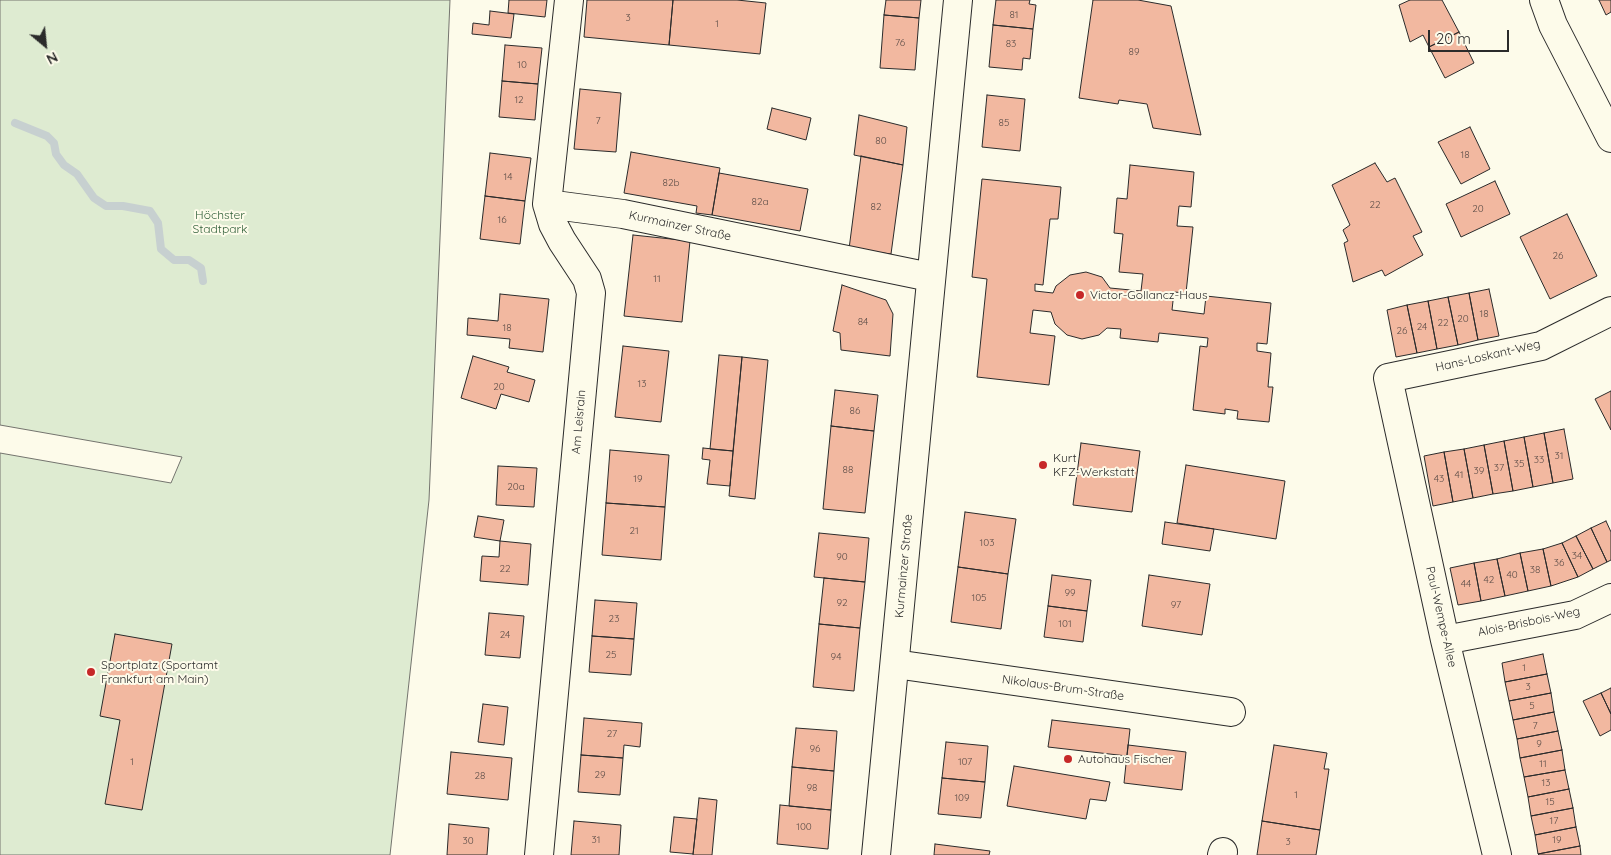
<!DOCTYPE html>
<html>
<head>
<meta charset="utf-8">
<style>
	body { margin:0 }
	#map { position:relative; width:1611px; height:855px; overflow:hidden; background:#fdfbea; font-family:Quicksand,sans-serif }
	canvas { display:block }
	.north { position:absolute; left:20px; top:20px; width:50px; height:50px; -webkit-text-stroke:4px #fdfbea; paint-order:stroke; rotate:152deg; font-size:14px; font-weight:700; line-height:20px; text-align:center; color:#2b2b2b }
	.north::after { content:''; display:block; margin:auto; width:18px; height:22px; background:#2b2b2b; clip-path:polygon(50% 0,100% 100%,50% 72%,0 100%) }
	.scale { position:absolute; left:1428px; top:30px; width:81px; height:22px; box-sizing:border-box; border:2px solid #2b2b2b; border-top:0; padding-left:6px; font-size:15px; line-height:18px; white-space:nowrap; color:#2b2b2b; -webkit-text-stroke:4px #fdfbea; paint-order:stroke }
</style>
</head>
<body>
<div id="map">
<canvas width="1611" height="855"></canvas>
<div class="north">N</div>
<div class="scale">20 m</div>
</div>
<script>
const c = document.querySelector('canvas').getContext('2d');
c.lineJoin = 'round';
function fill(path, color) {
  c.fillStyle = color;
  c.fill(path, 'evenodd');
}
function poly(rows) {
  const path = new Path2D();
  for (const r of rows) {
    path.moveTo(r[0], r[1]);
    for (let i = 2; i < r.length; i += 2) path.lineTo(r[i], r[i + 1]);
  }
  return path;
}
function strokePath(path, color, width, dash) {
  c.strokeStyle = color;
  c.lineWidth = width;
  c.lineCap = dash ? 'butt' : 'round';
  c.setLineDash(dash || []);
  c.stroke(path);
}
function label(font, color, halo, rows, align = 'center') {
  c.font = font + ' Quicksand,sans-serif';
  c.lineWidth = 4;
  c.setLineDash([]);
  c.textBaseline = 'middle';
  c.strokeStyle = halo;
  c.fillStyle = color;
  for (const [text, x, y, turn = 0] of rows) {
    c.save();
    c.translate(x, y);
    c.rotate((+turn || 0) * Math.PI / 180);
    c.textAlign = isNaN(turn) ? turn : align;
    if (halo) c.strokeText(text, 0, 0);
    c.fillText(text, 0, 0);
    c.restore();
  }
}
const green = poly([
	[0,0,450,0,429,500,390,855,0,855,0,453,171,483,182,457,0,425,0,0]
]);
fill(green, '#deebd1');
strokePath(green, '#74746e', 1);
strokePath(poly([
	[15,123,47,136,54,143,56,154,64,165,77,174,94,198,106,206,123,206,150,211,158,223,161,249,174,260,189,260,201,268,203,281]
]), '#c7d0d0', 8);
const building = poly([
	[509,0,547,0,545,17,508,13,509,0],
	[587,0,673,0,669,45,584,37,587,0],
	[673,0,737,0,766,3,760,54,669,45,673,0],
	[886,0,921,0,919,18,884,15,886,0],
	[996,0,1030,0,1029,4,1036,5,1033,29,993,25,996,0],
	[1093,0,1138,0,1171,6,1201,135,1153,128,1147,104,1119,100,1118,104,1079,98,1093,0],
	[1410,0,1442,0,1459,32,1429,47,1423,35,1410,42,1399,5,1410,0],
	[1599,0,1611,0,1611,12,1606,15,1599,0],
	[490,11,514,14,511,38,472,34,473,23,489,25,490,11],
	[884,15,919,18,915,70,880,68,884,15],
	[993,25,1033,29,1030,59,1023,58,1022,70,989,67,993,25],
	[1459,32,1474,63,1445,78,1429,47,1459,32],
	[505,45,542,48,538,84,502,81,505,45],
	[502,81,538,84,535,120,499,117,502,81],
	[580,89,621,93,616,152,574,149,580,89],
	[987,95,1025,99,1020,151,982,147,987,95],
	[772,108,811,118,806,140,767,129,772,108],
	[859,115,907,127,903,165,854,155,859,115],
	[1470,127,1490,169,1461,184,1438,142,1470,127],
	[631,152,720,168,712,215,696,213,697,206,624,193,631,152],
	[490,153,531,158,525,201,485,196,490,153],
	[861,156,903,165,891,254,849,249,861,156],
	[1375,163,1387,182,1395,178,1422,232,1413,236,1423,255,1385,276,1382,270,1353,282,1344,243,1348,241,1343,230,1350,225,1332,185,1375,163],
	[1130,165,1194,172,1191,207,1179,206,1177,226,1193,227,1186,293,1174,292,1172,310,1204,314,1206,296,1271,303,1267,344,1257,343,1257,351,1271,353,1268,387,1273,387,1269,422,1237,419,1238,411,1225,409,1225,414,1193,410,1200,346,1207,347,1208,338,1159,333,1158,342,1120,338,1121,329,1107,328,1099,335,1082,339,1067,335,1055,324,1051,312,1033,310,1030,333,1055,336,1049,385,977,377,987,279,972,277,982,179,1061,187,1058,219,1050,219,1043,285,1035,284,1035,291,1053,293,1056,286,1070,275,1086,272,1102,277,1110,288,1141,291,1143,274,1119,272,1123,234,1114,233,1117,198,1127,199,1130,165],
	[719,173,808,189,800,231,712,215,719,173],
	[1495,181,1510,214,1461,237,1446,204,1495,181],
	[485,196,525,201,520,244,480,239,485,196],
	[1567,214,1597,276,1550,299,1520,237,1567,214],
	[633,235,690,241,682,322,624,316,633,235],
	[842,285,886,300,893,314,890,356,841,350,840,333,833,331,842,285],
	[1489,289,1499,336,1478,340,1469,293,1489,289],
	[1469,293,1478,340,1458,345,1448,297,1469,293],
	[500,294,549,299,543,352,509,348,510,339,467,335,468,318,498,321,500,294],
	[1448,297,1458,345,1437,349,1428,301,1448,297],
	[1428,301,1437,349,1417,353,1407,305,1428,301],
	[1407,305,1417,353,1396,357,1387,310,1407,305],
	[623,346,669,351,661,422,615,417,623,346],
	[719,355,742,357,733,451,710,449,719,355],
	[473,356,509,367,507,372,535,380,529,402,501,394,496,409,461,398,473,356],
	[742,357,768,360,755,499,729,496,742,357],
	[835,390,878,395,874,431,831,426,835,390],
	[1611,391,1611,430,1595,399,1611,391],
	[831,426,874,431,865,513,823,509,831,426],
	[1564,429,1573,479,1553,483,1544,433,1564,429],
	[1544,433,1553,483,1533,487,1524,437,1544,433],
	[1524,437,1533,487,1513,491,1504,441,1524,437],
	[1504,441,1513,491,1493,494,1484,445,1504,441],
	[1081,443,1140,451,1132,512,1073,505,1081,443],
	[1484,445,1493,494,1473,498,1464,449,1484,445],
	[703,448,733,451,730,486,707,484,710,460,702,459,703,448],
	[1464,449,1473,498,1453,502,1444,452,1464,449],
	[610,450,669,455,665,507,606,503,610,450],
	[1444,452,1453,502,1433,506,1424,456,1444,452],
	[1186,465,1285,481,1276,539,1177,523,1186,465],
	[498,466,537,468,534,507,496,505,498,466],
	[606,503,665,507,661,560,602,555,606,503],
	[965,512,1016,519,1008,574,958,567,965,512],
	[478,516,504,520,500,541,474,537,478,516],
	[1606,521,1611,532,1611,560,1607,562,1591,528,1606,521],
	[1165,522,1214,529,1210,551,1162,544,1165,522],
	[1591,528,1607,562,1593,569,1576,536,1591,528],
	[819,533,869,538,865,582,814,577,819,533],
	[1576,536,1593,569,1578,577,1562,543,1576,536],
	[500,541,531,544,528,585,480,581,482,556,499,557,500,541],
	[1562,543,1578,577,1551,586,1543,549,1562,543],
	[1543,549,1551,586,1528,591,1520,553,1543,549],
	[1520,553,1528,591,1505,596,1497,559,1520,553],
	[1497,559,1505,596,1481,601,1474,563,1497,559],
	[1474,563,1481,601,1458,605,1450,568,1474,563],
	[958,567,1008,574,1001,629,951,622,958,567],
	[1052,575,1091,580,1087,611,1048,606,1052,575],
	[1149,575,1210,584,1202,635,1142,626,1149,575],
	[824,578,865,582,860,628,819,624,824,578],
	[595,600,637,603,634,639,592,636,595,600],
	[1048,606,1087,611,1083,642,1044,637,1048,606],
	[489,613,524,616,520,658,485,655,489,613],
	[819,624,860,628,854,691,813,687,819,624],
	[115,634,172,644,142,810,105,804,120,720,100,716,115,634],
	[592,636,634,639,631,675,589,672,592,636],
	[1543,654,1547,674,1505,682,1502,663,1543,654],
	[1547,674,1551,693,1509,701,1505,682,1547,674],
	[1611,688,1611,714,1601,693,1611,688],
	[1551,693,1554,712,1513,720,1509,701,1551,693],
	[1601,693,1611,714,1611,730,1600,736,1583,701,1601,693],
	[483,704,508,707,504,745,478,742,483,704],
	[1554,712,1558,731,1517,739,1513,720,1554,712],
	[584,718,642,723,640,747,624,745,623,758,581,755,584,718],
	[1052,720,1130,729,1127,756,1048,747,1052,720],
	[796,728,837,731,834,771,792,767,796,728],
	[1558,731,1562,750,1520,758,1517,739,1558,731],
	[946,742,988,746,985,782,942,778,946,742],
	[1128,745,1186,752,1182,790,1124,783,1128,745],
	[1274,745,1327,753,1324,769,1329,769,1320,830,1262,821,1274,745],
	[1562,750,1565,770,1524,777,1520,758,1562,750],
	[451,752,512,758,508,800,447,794,451,752],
	[581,755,623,758,620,795,578,792,581,755],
	[1014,766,1110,782,1106,801,1090,799,1086,819,1007,806,1014,766],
	[792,767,834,771,831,810,789,806,792,767],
	[1565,770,1569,789,1528,797,1524,777,1565,770],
	[942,778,985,782,981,818,938,814,942,778],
	[1569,789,1573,808,1531,816,1528,797,1569,789],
	[699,798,717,800,712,855,693,855,699,798],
	[780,805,831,810,828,849,777,844,780,805],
	[1573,808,1576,827,1535,835,1531,816,1573,808],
	[674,817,697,819,693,854,670,852,674,817],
	[574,821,621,825,619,855,571,855,574,821],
	[1262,821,1320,830,1316,855,1257,855,1262,821],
	[449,824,489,828,487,855,447,855,449,824],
	[1576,827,1580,846,1538,854,1535,835,1576,827],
	[935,844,990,851,989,855,934,855,935,844],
	[1580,846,1581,855,1539,855,1538,854,1580,846]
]);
fill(building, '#f2b8a0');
strokePath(building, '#2b2b2b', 1);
const minor = poly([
	[1544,0,1553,25,1611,138],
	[547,204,623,214,930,277],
	[1445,640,1575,615,1611,598],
	[895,664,1231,712],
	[539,855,591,293,587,279,562,241,553,224,547,204,569,0],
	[1222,855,1223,852],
	[1497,855,1445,640,1388,378,1541,346,1611,311]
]);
const major = poly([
	[876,855,958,0]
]);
strokePath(minor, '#2b2b2b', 30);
strokePath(major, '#2b2b2b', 30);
strokePath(minor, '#fdfbea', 28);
strokePath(major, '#fdfbea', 28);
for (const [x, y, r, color] of [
	[1080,295,5,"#c62828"],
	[1043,465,5,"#c62828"],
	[91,672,5,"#c62828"],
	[1068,759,5,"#c62828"]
]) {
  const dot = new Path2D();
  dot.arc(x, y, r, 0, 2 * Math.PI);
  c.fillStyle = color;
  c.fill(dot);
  strokePath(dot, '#fdfbea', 2);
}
label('10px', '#5d4e48', null, [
	["81",1014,15],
	["3",628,18],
	["1",717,24],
	["76",900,43],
	["83",1011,44],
	["89",1134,52],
	["10",522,65],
	["12",519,100],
	["7",598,121],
	["85",1004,123],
	["80",881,141],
	["18",1465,155],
	["14",508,177],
	["82b",671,183],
	["82a",760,202],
	["22",1375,205],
	["82",876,207],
	["20",1478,209],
	["16",502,220],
	["26",1558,256],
	["11",657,279],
	["18",1484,314],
	["20",1463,319],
	["84",863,322],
	["22",1443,323],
	["24",1422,327],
	["18",507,328],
	["26",1402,331],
	["13",642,384],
	["20",499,387],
	["86",855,411],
	["31",1559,456],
	["33",1539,460],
	["35",1519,464],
	["37",1499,468],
	["88",848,470],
	["39",1479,471],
	["41",1459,475],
	["19",638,479],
	["43",1439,479],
	["20a",516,487],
	["21",634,531],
	["103",987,543],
	["34",1577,556],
	["90",842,557],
	["36",1559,563],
	["22",505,569],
	["38",1535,570],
	["40",1512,575],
	["42",1489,580],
	["44",1466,584],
	["99",1070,593],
	["105",979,598],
	["92",842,603],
	["97",1176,605],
	["23",614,619],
	["101",1065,624],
	["24",505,635],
	["25",611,655],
	["94",836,657],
	["1",1524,668],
	["3",1528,687],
	["5",1532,706],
	["7",1535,726],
	["27",612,734],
	["9",1539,744],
	["96",815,749],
	["1",132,762],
	["107",965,762],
	["11",1543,764],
	["29",600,775],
	["28",480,776],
	["13",1546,783],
	["98",812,788],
	["1",1296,795],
	["109",962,798],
	["15",1550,802],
	["17",1554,821],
	["100",804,827],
	["31",596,840],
	["19",1557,840],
	["30",468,841],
	["3",1288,842]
]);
label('12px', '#34623c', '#fdfbea', [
	["Höchster",220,215],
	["Stadtpark",220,229]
]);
label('12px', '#2b2b2b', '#fdfbea', [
	["Kurmainzer Straße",680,226,12],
	["Hans-Loskant-Weg",1488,356,-13],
	["Am Leisrain",579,422,-85],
	["Kurmainzer Straße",904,566,-85],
	["Paul-Wempe-Allee",1441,617,77],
	["Alois-Brisbois-Weg",1529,622,-12],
	["Nikolaus-Brum-Straße",1063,688,8]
]);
label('12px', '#2b2b2b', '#fdfbea', [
	["Victor-Gollancz-Haus",1090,295],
	["Kurt",1053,458],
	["KFZ-Werkstatt",1053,472],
	["Sportplatz (Sportamt",101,665],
	["Frankfurt am Main)",101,679],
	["Autohaus Fischer",1078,759]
], 'left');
</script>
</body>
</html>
